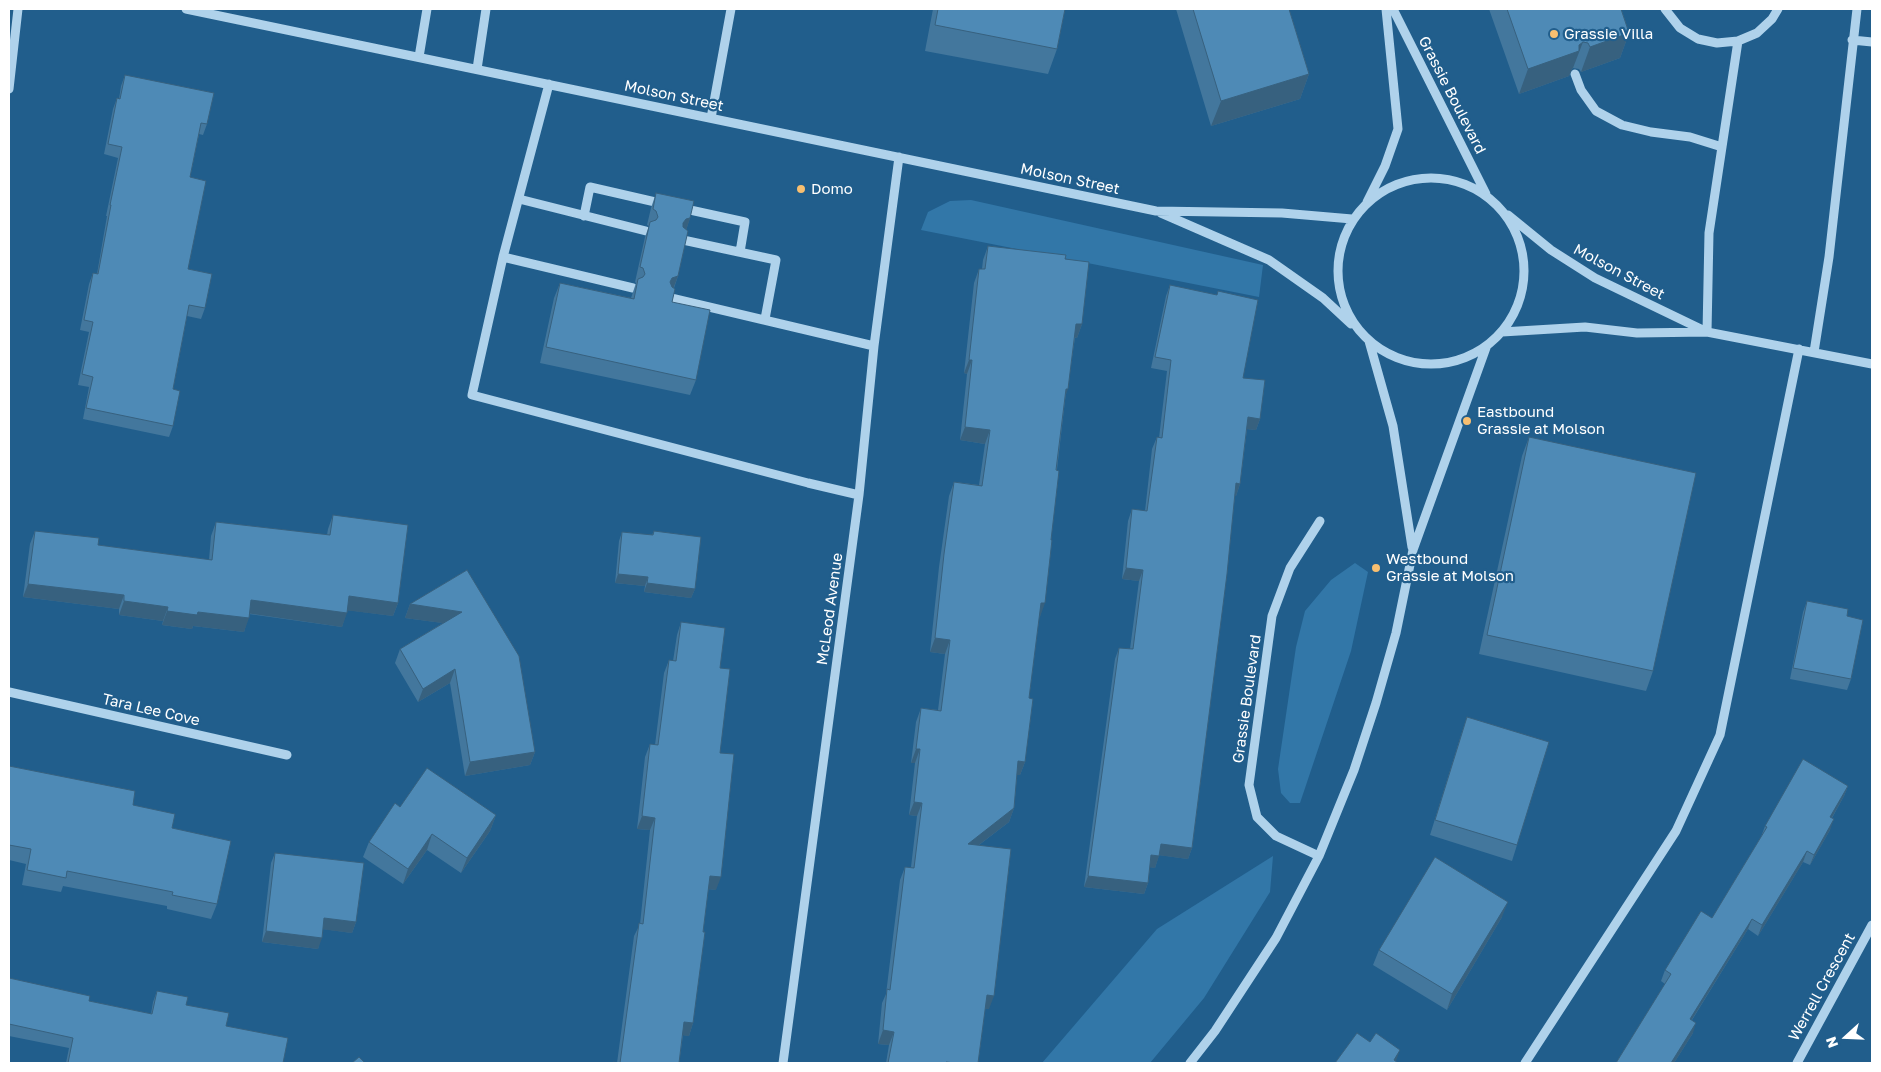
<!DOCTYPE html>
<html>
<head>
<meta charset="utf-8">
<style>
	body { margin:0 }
	#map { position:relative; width:1881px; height:1072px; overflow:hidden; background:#215e8c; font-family:"Golos Text",sans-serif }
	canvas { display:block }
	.frame { position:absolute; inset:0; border:10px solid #fff; pointer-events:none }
	.north { position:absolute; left:1821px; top:1012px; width:50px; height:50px; -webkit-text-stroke:4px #215e8c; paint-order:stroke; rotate:250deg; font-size:14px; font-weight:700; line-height:20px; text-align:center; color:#fff }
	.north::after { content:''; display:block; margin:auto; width:18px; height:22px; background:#fff; clip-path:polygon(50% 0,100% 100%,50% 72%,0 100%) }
</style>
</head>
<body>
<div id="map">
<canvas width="1881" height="1072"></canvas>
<div class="frame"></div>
<div class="north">N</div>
</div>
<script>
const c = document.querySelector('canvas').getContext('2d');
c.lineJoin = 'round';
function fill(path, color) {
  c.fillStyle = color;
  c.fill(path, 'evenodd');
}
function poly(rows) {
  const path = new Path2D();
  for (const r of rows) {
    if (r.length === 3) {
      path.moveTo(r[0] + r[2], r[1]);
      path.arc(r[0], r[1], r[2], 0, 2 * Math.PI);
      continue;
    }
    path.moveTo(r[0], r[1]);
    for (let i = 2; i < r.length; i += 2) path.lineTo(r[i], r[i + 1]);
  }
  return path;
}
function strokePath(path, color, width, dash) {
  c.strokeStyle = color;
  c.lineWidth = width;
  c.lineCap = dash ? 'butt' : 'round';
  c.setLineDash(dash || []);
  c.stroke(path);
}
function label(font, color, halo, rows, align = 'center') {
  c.font = font + ' "Golos Text",sans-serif';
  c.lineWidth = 4.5;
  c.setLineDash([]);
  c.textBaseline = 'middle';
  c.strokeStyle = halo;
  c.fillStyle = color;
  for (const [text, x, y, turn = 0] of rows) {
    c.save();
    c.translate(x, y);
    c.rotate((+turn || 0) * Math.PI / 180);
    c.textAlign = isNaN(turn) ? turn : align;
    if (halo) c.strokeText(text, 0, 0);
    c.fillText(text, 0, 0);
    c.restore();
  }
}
fill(poly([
	[971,200,1263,265,1259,297,921,230,928,212,950,201],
	[1355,563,1368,572,1351,651,1300,803,1290,803,1281,793,1278,769,1296,647,1305,611,1331,580],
	[1273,856,1270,892,1204,998,1150,1063,1042,1063,1157,929]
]), '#3277a8');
strokePath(poly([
	[186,9,1156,211,1282,213,1352,219],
	[1393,9,1486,194],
	[1665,9,1680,28,1698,39,1717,43,1738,41,1757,33,1772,19,1778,9],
	[1852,40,1872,42],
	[419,57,427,9],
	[477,69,486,9],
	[1575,74,1581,90,1596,111,1622,125,1651,132,1690,137,1722,147],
	[549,84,503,257,633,288],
	[9,89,18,9],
	[711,118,731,9],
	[1431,271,93],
	[519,199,646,231],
	[1367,202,1385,166,1398,129,1386,9],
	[681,208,745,222,740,252],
	[1161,213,1269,260,1323,298,1351,324],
	[1508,215,1551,250,1595,278,1705,331],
	[584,216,590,187,664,204],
	[683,240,776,260,765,319],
	[503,257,472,395,808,483,859,495],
	[671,298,874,346],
	[1502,332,1585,327,1637,333,1707,332,1872,364],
	[1707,332,1709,233,1738,41],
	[1369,341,1393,426,1412,547],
	[1814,352,1829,257,1857,9],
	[9,692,287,755],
	[1319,856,1276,836,1257,817,1249,785,1272,616,1290,568,1320,521],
	[783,1063,859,495,874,346,899,157],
	[1190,1063,1215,1031,1276,938,1319,856,1354,770,1376,703,1396,633,1413,550,1487,345],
	[1525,1063,1676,831,1720,735,1799,349],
	[1797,1063,1872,925]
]), '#afd2eb', 9);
fill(poly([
	[933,9,1065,9,1057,49,1048,74,925,51],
	[1176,9,1289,9,1309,74,1300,99,1211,126],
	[1489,9,1621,9,1629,33,1620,58,1581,72,1579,69,1573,68,1572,69,1569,76,1519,94],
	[125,75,207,124,203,135,199,134,190,177,188,269,205,308,201,319,187,316,173,389,173,426,169,437,83,419,89,387,78,385,89,332,80,330,89,284,93,273,97,274,107,216,106,216,118,158,104,154,113,109,117,98,119,99,121,86],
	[656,193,690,218,686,230,678,276,674,288,672,302,696,380,690,395,540,363,554,298,560,283,631,298,636,283,635,282,645,237,649,226,647,225,651,208],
	[988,246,1065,259,1082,324,1077,338,1075,338,1065,400,1040,617,1039,617,1029,698,1025,762,1020,775,1017,775,1014,808,1009,822,979,845,989,1009,985,1009,978,1063,886,1063,889,1045,878,1044,882,1003,886,994,900,880,905,867,911,867,917,816,909,815,915,763,911,763,916,722,921,708,938,710,945,654,930,652,939,567,949,496,954,482,979,485,985,444,960,440,967,374,964,373,974,283,979,269,982,269,983,260],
	[1170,285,1243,378,1260,419,1256,430,1247,429,1240,484,1236,496,1235,495,1192,848,1188,859,1159,855,1155,868,1150,867,1148,883,1144,894,1084,887,1115,659,1119,648,1130,649,1139,581,1122,579,1128,521,1132,509,1145,511,1152,449,1157,437,1159,438,1167,371,1151,368,1166,296],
	[1529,437,1653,671,1646,691,1479,654,1522,456],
	[333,515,398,603,393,616,347,610,342,627,249,614,244,632,193,626,192,629,162,625,163,621,119,615,119,609,23,597,30,544,35,531,98,545,209,560,211,536,216,522,327,535,328,529],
	[654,531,695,589,691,598,644,592,645,586,615,583,619,541,622,532,652,535],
	[467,570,535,752,530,765,465,776,450,683,418,702,395,663,400,649,443,623,405,618,410,604],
	[1807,601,1847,616,1851,679,1847,690,1790,679,1803,612],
	[681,622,720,668,720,753,716,890,708,889,693,1023,689,1036,683,1035,679,1063,617,1063,634,936,640,924,650,830,637,829,645,757,650,744,655,745,664,673,669,660,673,661,677,635],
	[1467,717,1517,845,1512,861,1430,835,1462,732],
	[9,766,133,805,172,828,217,904,211,919,167,909,167,906,63,886,61,892,22,885,26,864,9,860],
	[1848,786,1844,796,1832,818,1830,830,1810,865,1803,862,1758,936,1748,929,1692,1020,1693,1033,1674,1063,1616,1063,1665,984,1661,981,1665,970,1712,918,1761,837,1765,826],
	[400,807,496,815,490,831,461,873,427,850,403,884,363,857,369,842],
	[275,853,356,922,352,933,323,929,318,949,262,942,271,863],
	[1502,917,1447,1010,1373,965,1379,950],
	[9,978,89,1001,151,1014,153,1002,157,991,186,1005,226,1026,283,1063,66,1063,69,1048,9,1036]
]), '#43779d');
fill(poly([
	[1629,33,1620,58,1581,72,1590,47],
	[1583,42,1573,68,1572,69,1569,76,1519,94,1528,69,1579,45],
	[1309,74,1300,99,1211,126,1221,101],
	[690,218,685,234,677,238,683,223,686,219],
	[678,276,672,292,670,282,672,278],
	[1076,324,1082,324,1077,338,1071,337],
	[969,360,972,360,967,374,964,373],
	[1066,389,1068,389,1063,403],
	[1248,417,1260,419,1256,430,1244,429],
	[965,427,990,430,985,444,960,440],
	[1236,483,1240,484,1236,496,1232,495],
	[1126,568,1143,570,1139,581,1122,579],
	[618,574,648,577,645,586,615,583],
	[647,583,695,589,691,598,644,592],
	[28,584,124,595,119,609,23,597],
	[349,596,398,603,393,616,344,610],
	[251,600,347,613,342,627,246,613],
	[124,601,168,607,163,621,119,615],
	[1041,603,1045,603,1040,617,1036,616],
	[410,604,462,612,457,625,405,618],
	[167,611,198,612,249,618,244,632,193,626,192,629,162,625],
	[935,638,950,640,945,654,930,652],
	[455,669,450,683,418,702,423,689],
	[916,749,920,749,915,763,911,763],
	[535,752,530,765,465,776,470,762],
	[1018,761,1025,762,1020,775,1013,775],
	[1848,786,1844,796,1826,828,1830,817],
	[914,802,922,803,917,816,909,815],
	[1014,808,1009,822,963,857,968,844],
	[496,815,490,831,461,873,467,858],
	[642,816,655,818,650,830,637,829],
	[1834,819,1830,830,1810,865,1814,855],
	[432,834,427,850,403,884,408,869],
	[1161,844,1192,848,1188,859,1157,855],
	[1807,851,1803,862,1758,936,1762,925],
	[1151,855,1159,856,1155,868,1147,867],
	[710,876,721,877,716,890,705,889],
	[1088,876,1148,883,1144,894,1084,887],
	[1508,902,1502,917,1447,1010,1452,994],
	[324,918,356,922,352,933,320,929],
	[1752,919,1748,929,1686,1029,1690,1019],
	[266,931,322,938,318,949,262,942],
	[987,995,994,996,989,1009,982,1009],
	[684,1022,693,1023,689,1036,679,1035],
	[1696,1023,1693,1033,1674,1063,1671,1063],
	[883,1030,894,1032,889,1045,878,1044],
	[1400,1050,1396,1061,1395,1063,1394,1060]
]), '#37617f');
const building = poly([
	[938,9,1065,9,1057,49,935,25,938,9],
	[1193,9,1289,9,1309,74,1221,101,1193,9],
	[1507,9,1621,9,1629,33,1590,47,1588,43,1583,42,1579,45,1579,51,1528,69,1507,9],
	[125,75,214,93,207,124,201,123,190,177,206,181,188,269,212,274,205,308,189,305,173,389,180,391,173,426,86,408,93,377,82,374,93,322,84,320,93,273,98,274,111,205,110,205,122,147,108,144,117,98,120,99,125,75],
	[656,193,694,201,690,218,686,219,683,223,683,227,688,231,678,276,672,278,670,282,672,287,675,289,672,302,710,310,696,380,546,347,560,283,634,299,638,279,643,277,645,274,643,268,640,267,650,222,656,220,658,217,656,211,653,209,656,193],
	[988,246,1066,255,1065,259,1089,262,1082,324,1076,324,1068,389,1066,389,1056,470,1059,471,1051,540,1052,540,1045,603,1041,603,1029,698,1033,699,1025,762,1018,761,1014,808,968,844,1011,849,994,996,987,995,978,1063,955,1063,946,1062,946,1063,888,1063,894,1032,883,1030,887,989,890,990,905,867,914,868,922,803,914,802,920,749,916,749,921,708,941,711,950,640,935,638,944,554,954,482,982,486,990,430,965,427,972,360,969,360,979,269,985,269,988,246],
	[1170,285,1217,295,1218,291,1258,300,1243,378,1265,380,1260,419,1248,417,1240,484,1236,483,1227,574,1192,848,1161,844,1159,856,1151,855,1148,883,1088,876,1119,648,1133,649,1143,570,1126,568,1132,509,1147,511,1157,437,1162,438,1171,360,1155,357,1170,285],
	[1529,437,1696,473,1653,671,1487,635,1529,437],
	[333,515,408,525,398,603,349,596,347,613,251,600,249,618,198,612,197,615,167,611,168,607,124,601,124,595,28,584,35,531,99,538,98,545,212,560,216,522,330,535,333,515],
	[654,531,701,537,695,589,647,583,648,577,618,574,622,532,653,535,654,531],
	[467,570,519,656,535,752,470,762,455,669,423,689,400,649,462,612,410,604,467,570],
	[1807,601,1848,609,1847,616,1863,620,1851,679,1793,668,1807,601],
	[681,622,725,628,720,668,730,669,720,753,734,754,721,877,710,876,703,932,705,932,693,1023,684,1022,679,1063,613,1063,613,1062,620,1063,639,923,643,924,655,818,642,816,650,744,658,745,669,660,676,661,681,622],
	[1467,717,1549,742,1517,845,1435,820,1467,717],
	[1803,759,1848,786,1830,817,1834,819,1814,855,1807,851,1762,925,1752,919,1690,1019,1696,1023,1671,1063,1616,1063,1671,974,1665,970,1701,911,1712,918,1767,827,1765,826,1803,759],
	[9,766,135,791,133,805,175,814,172,828,231,841,217,904,172,895,173,892,67,871,66,878,27,870,31,849,9,845,9,766],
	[427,768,496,815,467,858,432,834,408,869,369,842,395,803,400,807,427,768],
	[275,853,364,863,356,922,324,918,322,938,266,931,275,853],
	[1435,857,1508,902,1452,994,1379,950,1435,857],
	[9,978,90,996,89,1001,152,1014,157,991,188,997,186,1005,229,1013,226,1026,288,1038,283,1063,68,1063,73,1038,9,1024,9,978],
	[1357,1033,1370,1042,1376,1033,1400,1050,1394,1060,1398,1063,1335,1063,1357,1033],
	[359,1057,365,1063,352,1063,359,1057]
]);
fill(building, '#4e8ab6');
strokePath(building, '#37617f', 1);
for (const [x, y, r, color] of [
	[1554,34,5,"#f8bf70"],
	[801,189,5,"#f8bf70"],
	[1467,421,5,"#f8bf70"],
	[1376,568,5,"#f8bf70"]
]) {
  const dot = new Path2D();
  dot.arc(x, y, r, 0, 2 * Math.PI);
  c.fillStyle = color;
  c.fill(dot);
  strokePath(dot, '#215e8c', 2);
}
label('15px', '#fff', '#215e8c', [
	["Grassie Villa",1564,34],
	["Domo",811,189],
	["Eastbound",1477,412],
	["Grassie at Molson",1477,429],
	["Westbound",1386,559],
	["Grassie at Molson",1386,576]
], 'left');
label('15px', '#fff', '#215e8c', [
	["Grassie Boulevard",1452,95,63],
	["Molson Street",674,96,12],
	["Molson Street",1070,179,12],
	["Molson Street",1619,272,28],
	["McLeod Avenue",830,609,-82],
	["Grassie Boulevard",1247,699,-82],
	["Tara Lee Cove",151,710,13],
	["Werrell Crescent",1822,987,-61]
]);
</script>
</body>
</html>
